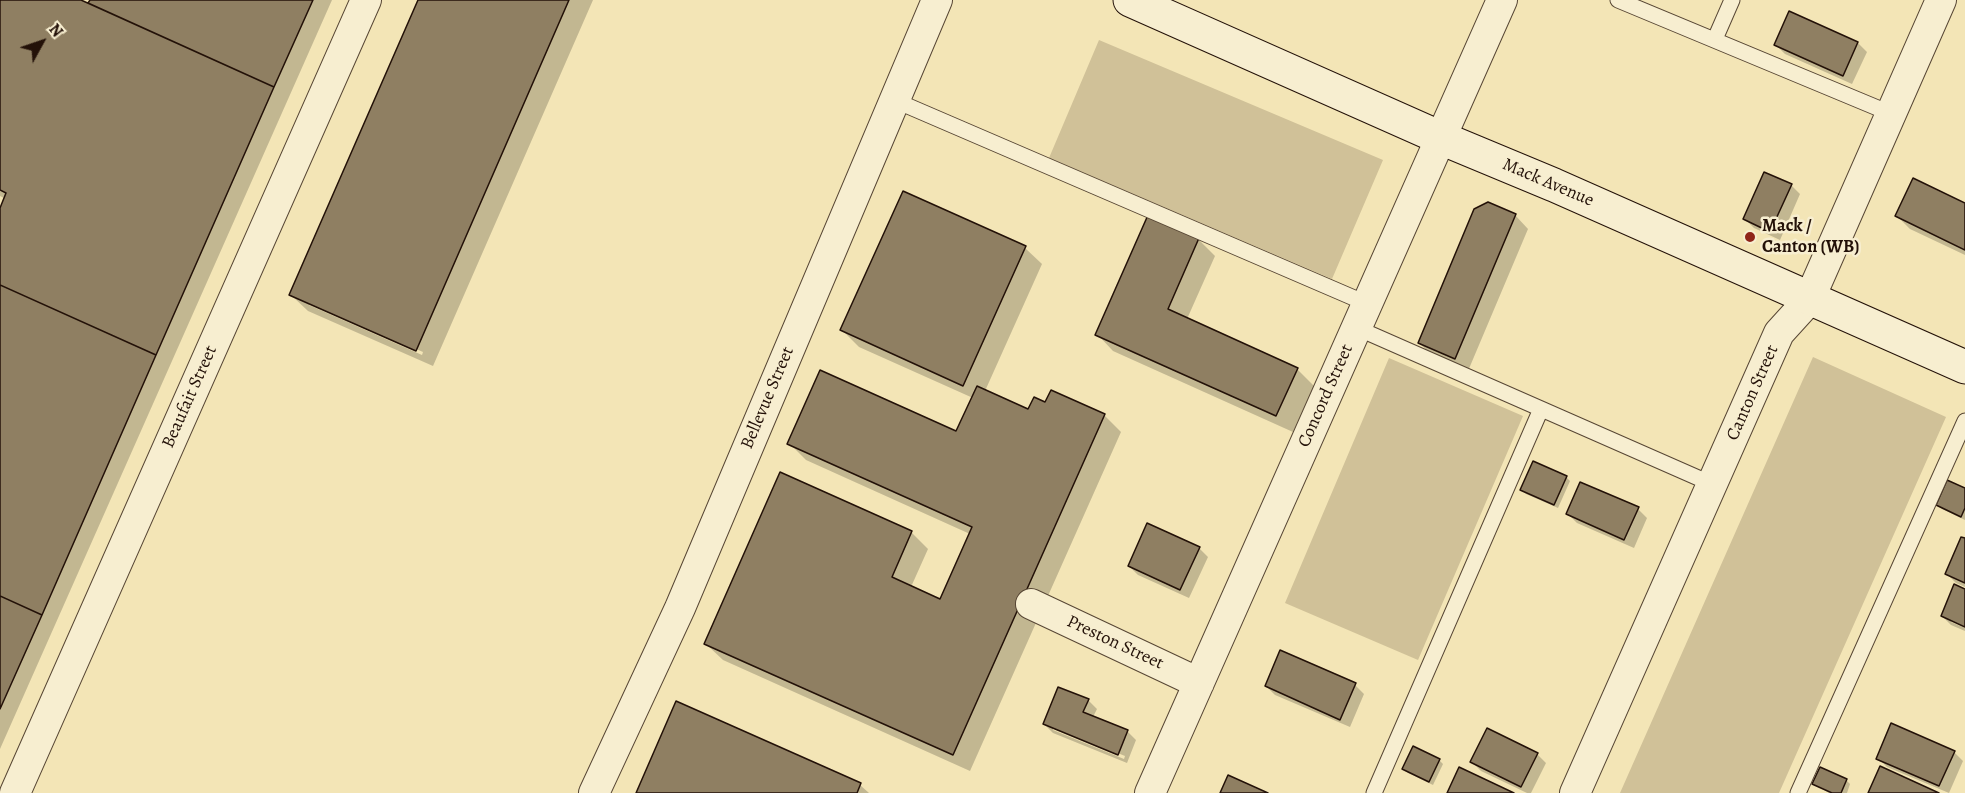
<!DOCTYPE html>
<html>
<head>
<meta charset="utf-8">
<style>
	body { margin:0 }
	#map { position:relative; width:1965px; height:793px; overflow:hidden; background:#f3e5b6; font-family:Alegreya,serif }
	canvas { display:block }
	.north { position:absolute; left:12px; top:12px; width:60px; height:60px; -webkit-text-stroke:4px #f7eed0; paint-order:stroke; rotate:50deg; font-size:16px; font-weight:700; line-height:24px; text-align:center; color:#231108 }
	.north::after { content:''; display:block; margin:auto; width:21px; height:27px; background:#231108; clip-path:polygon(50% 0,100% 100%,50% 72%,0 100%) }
</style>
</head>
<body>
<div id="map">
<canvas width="1965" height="793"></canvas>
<div class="north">N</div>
</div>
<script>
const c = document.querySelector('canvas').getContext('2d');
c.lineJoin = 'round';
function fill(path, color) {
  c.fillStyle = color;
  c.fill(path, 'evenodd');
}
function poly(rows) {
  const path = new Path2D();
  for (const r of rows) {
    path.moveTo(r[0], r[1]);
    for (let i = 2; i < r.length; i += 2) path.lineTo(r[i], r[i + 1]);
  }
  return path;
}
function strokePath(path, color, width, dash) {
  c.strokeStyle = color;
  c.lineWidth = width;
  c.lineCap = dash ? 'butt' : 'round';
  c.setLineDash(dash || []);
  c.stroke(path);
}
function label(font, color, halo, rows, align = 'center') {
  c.font = font + ' Alegreya,serif';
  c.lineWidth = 5;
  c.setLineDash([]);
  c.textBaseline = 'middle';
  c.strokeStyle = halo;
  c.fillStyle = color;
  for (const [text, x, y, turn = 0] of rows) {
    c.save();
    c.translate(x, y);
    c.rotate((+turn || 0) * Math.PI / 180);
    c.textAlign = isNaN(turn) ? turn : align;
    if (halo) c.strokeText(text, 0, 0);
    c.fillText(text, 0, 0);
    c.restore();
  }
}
fill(poly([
	[1099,40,1383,160,1332,279,1049,158],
	[1813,357,1946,417,1779,793,1620,793],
	[1389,358,1523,416,1418,660,1285,603]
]), '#d0c198');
fill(poly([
	[0,0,79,0,89,5,91,0,332,0,0,749,0,211,6,199,0,196],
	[420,0,593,0,433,366,308,311,291,295],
	[309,302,423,352,422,355,309,305],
	[1790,13,1858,43,1867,52,1852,84,1785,54,1776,45],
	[1791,185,1800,194,1780,240,1754,228,1745,219],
	[1965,204,1965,255,1910,229,1897,216],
	[1515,215,1528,229,1468,371,1433,356,1419,343],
	[1198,239,1215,256,1187,319,1297,369,1314,386,1293,432,1113,351,1097,334],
	[1025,248,1042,264,985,391,1029,411,1046,404,1104,415,1121,432,970,771,723,660,706,644,781,474,911,532,928,549,911,587,941,601,970,534,806,460,789,443,957,433,973,398,859,347,842,330],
	[1566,477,1570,481,1558,508,1526,494,1522,490],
	[1965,490,1965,520,1942,509,1937,505],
	[1638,509,1647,518,1634,548,1577,523,1568,514],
	[1965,540,1965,587,1956,583,1947,574],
	[1199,548,1208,557,1189,598,1138,575,1129,566],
	[1965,590,1965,625,1951,619,1951,622,1965,628,1965,631,1951,625,1942,616],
	[1355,685,1364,694,1350,727,1275,695,1266,686],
	[1088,700,1097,709,1093,717,1127,731,1136,740,1127,763,1053,733,1044,724],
	[1053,727,1125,756,1124,759,1053,730],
	[1954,752,1963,761,1949,793,1887,767,1878,758],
	[1537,754,1546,763,1531,793,1527,793,1481,771,1472,762],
	[1439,760,1443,764,1433,785,1408,773,1404,769],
	[1846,780,1850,784,1847,793,1829,793,1814,784],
	[860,785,869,793,638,793]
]), '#0003');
const building = poly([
	[0,0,81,0,274,87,156,355,0,285,0,208,6,193,0,190,0,0],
	[90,0,313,0,274,87,88,3,90,0],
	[418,0,569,0,416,351,289,295,418,0],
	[1789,11,1858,42,1843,76,1774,45,1789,11],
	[1764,172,1792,184,1770,232,1743,219,1764,172],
	[1913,178,1965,203,1965,250,1895,216,1913,178],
	[903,191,1026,246,963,386,840,330,903,191],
	[1488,202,1516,214,1455,359,1418,343,1474,209,1488,202],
	[1148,215,1199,238,1168,309,1298,368,1276,416,1095,335,1148,215],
	[0,285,156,355,42,615,0,596,0,285],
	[820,370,956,431,977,386,1028,409,1034,397,1045,402,1051,390,1105,414,953,755,704,644,780,472,912,531,892,577,940,599,972,527,787,444,820,370],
	[1533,461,1567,476,1554,505,1520,490,1533,461],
	[1947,480,1965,488,1965,508,1961,517,1936,505,1947,480],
	[1580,482,1639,507,1624,540,1566,514,1580,482],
	[1147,523,1200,547,1180,590,1128,566,1147,523],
	[1961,537,1965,538,1965,583,1945,574,1961,537],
	[1954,584,1965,589,1965,627,1941,616,1954,584],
	[0,596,42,615,0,709,0,596],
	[1280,650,1356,683,1340,720,1265,686,1280,650],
	[1058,687,1089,699,1083,712,1128,730,1118,755,1043,724,1058,687],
	[676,701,861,783,857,793,636,793,676,701],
	[1891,723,1955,751,1939,786,1876,759,1891,723],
	[1487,728,1538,753,1521,787,1470,762,1487,728],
	[1413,746,1440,759,1429,782,1402,769,1413,746],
	[1880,766,1939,793,1868,793,1880,766],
	[1459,767,1514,793,1447,793,1459,767],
	[1820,767,1847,779,1841,793,1832,793,1812,784,1820,767],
	[1228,775,1268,793,1220,793,1228,775]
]);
fill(building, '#8f7f62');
strokePath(building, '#231108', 1.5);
const service = poly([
	[1618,0,1892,114],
	[1715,39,1732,0],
	[894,100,1368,304],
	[1357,328,1712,484],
	[1374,793,1541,409],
	[1798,793,1965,421]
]);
const minor = poly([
	[1031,604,1199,683],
	[15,793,366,0],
	[594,793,680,608,937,0],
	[1150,793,1502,0],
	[1575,793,1779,333,1809,300,1941,0]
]);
const secondary = poly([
	[1130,0,1441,138,1554,185,1965,367]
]);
strokePath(service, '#574634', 17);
strokePath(minor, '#574634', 32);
strokePath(secondary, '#231108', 35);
strokePath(service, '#f7eed0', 15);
strokePath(minor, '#f7eed0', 30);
strokePath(secondary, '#f7eed0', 33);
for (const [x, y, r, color] of [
	[1750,237,6,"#8f2418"]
]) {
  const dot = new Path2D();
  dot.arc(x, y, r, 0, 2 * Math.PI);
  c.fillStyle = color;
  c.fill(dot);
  strokePath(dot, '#f7eed0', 2);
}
label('18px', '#231108', '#f7eed0', [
	["Mack Avenue",1548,183,23],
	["Canton Street",1753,393,-66],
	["Concord Street",1326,396,-66],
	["Beaufait Street",190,397,-66],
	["Bellevue Street",768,398,-67],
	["Preston Street",1115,643,25]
]);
label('bold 18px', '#231108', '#f7eed0', [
	["Mack /",1762,227],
	["Canton (WB)",1762,248]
], 'left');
</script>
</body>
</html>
